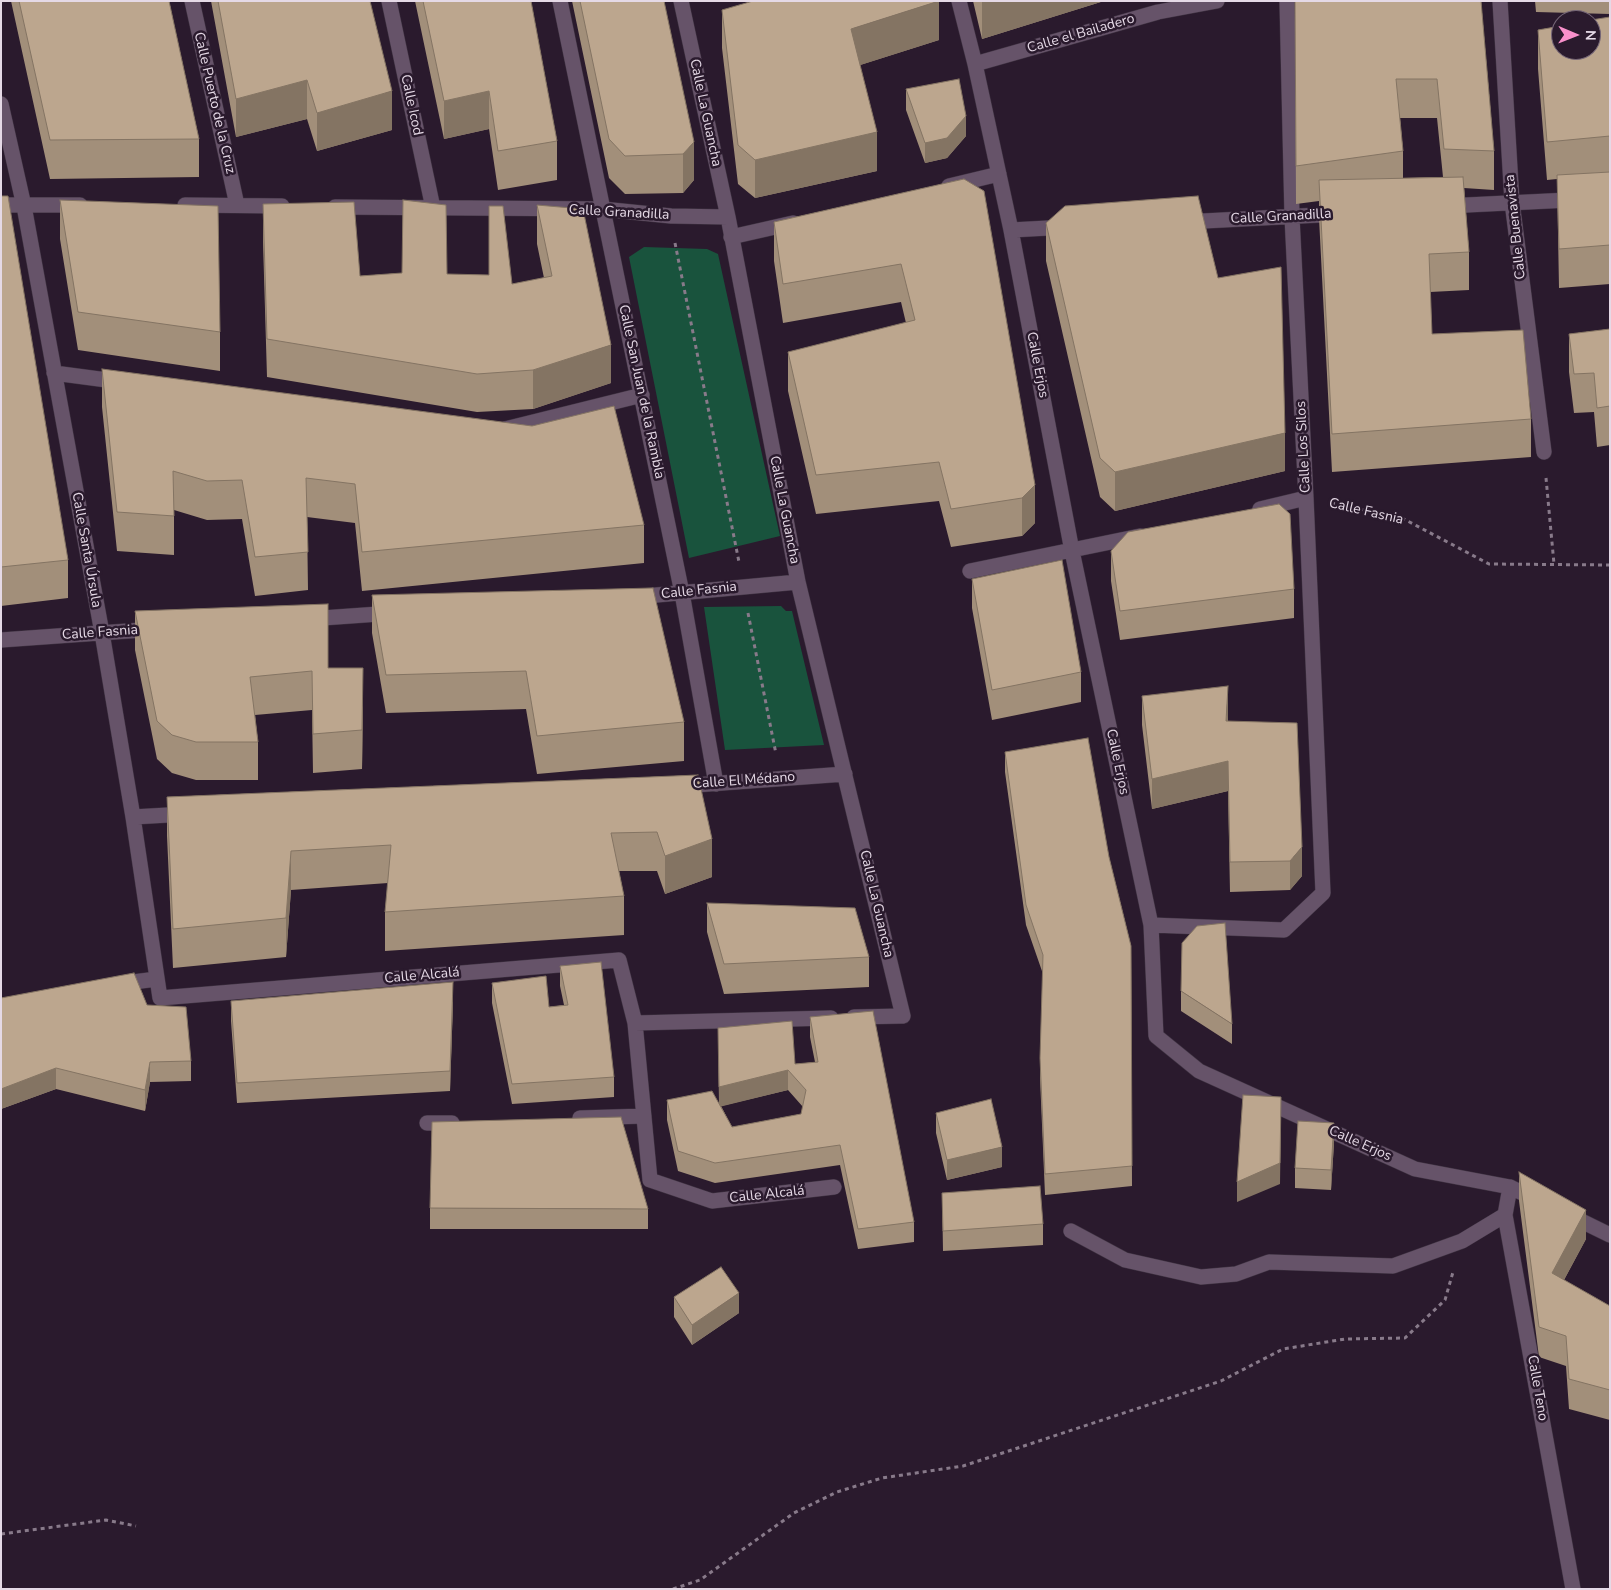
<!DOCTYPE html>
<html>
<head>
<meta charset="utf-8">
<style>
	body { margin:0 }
	#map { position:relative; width:1611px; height:1590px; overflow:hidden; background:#2a1a2d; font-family:"Nunito Sans",sans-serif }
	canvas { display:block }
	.frame { position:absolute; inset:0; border:2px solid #e5d9e6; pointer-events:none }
	.north { position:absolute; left:1551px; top:10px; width:50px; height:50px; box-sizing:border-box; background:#2a1a2d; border:1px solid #756677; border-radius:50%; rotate:91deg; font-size:14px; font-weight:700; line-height:20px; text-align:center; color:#e5d9e6 }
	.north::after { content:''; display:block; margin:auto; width:18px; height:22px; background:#f890cb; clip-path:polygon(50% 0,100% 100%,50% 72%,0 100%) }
</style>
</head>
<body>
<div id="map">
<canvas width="1611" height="1590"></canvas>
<div class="frame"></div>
<div class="north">N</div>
</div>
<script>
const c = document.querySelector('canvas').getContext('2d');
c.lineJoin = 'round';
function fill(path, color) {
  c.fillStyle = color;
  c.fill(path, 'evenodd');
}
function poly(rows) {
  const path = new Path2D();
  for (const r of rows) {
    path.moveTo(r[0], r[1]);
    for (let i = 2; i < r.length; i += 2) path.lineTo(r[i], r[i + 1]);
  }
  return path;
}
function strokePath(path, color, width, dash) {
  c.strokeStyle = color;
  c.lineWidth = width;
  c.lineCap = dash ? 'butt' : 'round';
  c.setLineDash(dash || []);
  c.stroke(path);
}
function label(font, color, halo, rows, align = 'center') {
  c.font = font + ' "Nunito Sans",sans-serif';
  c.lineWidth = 5;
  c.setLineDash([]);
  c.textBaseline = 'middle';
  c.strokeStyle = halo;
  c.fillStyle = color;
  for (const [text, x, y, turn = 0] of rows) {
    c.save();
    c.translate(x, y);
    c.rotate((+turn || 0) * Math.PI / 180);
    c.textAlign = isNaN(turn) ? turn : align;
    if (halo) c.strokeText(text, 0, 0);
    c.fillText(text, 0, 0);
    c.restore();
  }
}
fill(poly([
	[644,247,707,249,718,254,780,536,689,558,629,257],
	[781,606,786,611,792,611,824,745,725,750,704,607]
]), '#19533d');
const minor = poly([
	[192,1,237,205],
	[389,1,433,208],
	[560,1,682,593,716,784],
	[681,1,728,217,798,582,903,1016,854,1017],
	[959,1,975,64,1011,230,1072,551,1151,925,1156,1036,1199,1071,1415,1169,1510,1187,1537,1200],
	[1500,1,1512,202,1544,452],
	[975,64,1158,12,1217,1],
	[1,104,24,206,102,633,133,817,160,998,619,960,635,1023,650,1180,712,1201,834,1187],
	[949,186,999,174],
	[1,205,80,205],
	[185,205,282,206],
	[1446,206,1610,198],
	[335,207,602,209,671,216,728,217],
	[1184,222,1339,214],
	[1011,230,1067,227],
	[731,237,793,223],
	[54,373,122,382],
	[505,429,642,395],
	[1260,509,1306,498],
	[970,571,1140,536],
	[635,597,798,582],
	[308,619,393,613],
	[1,640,156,629],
	[681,786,845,774],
	[133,817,186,814],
	[1151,925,1284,930,1323,893,1306,498,1292,217,1287,1],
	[117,984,157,979],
	[635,1023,831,1018],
	[580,1118,644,1116],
	[427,1123,452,1123],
	[1510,1187,1505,1215,1573,1589],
	[1569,1215,1610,1235],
	[1071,1231,1125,1260,1201,1277,1236,1274,1269,1262,1393,1266,1462,1241,1505,1215]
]);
strokePath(minor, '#403443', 16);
strokePath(poly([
	[675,243,739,562],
	[1546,478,1554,564],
	[1331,503,1402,518,1489,564,1610,565],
	[748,613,776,754],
	[1,1534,106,1520,136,1526],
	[673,1589,700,1580,794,1513,837,1492,882,1478,963,1466,1221,1381,1283,1349,1345,1339,1405,1338,1445,1300,1453,1272]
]), '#887a8a', 3, [4, 4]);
strokePath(minor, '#665369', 15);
fill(poly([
	[11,1,169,1,199,139,199,177,50,179],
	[211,1,370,1,392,130,317,151,307,119,236,137],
	[415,1,531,1,557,141,557,180,498,190,489,129,444,139],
	[572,1,664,1,694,180,683,193,625,194,609,178],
	[973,1,1104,1,982,39],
	[1295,1,1481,1,1494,151,1494,190,1464,188,1469,252,1469,290,1430,292,1432,334,1531,419,1531,457,1332,472,1319,218,1319,201,1296,204],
	[1400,118,1437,118,1443,177,1403,178,1403,151],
	[1535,1,1610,1,1610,14,1536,12],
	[722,10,939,40,860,65,877,171,755,198,738,184,722,48],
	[1610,17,1610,284,1559,288,1557,179,1547,180,1538,69,1538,30],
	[906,89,966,136,947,158,925,163,906,110],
	[964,179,1035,523,1022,536,951,547,939,501,816,514,788,391,788,352,906,323,901,302,783,323,774,261,774,222],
	[1,196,68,560,68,598,1,606],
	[60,200,220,332,220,371,78,350,60,239],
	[263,204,360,276,402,273,447,274,512,284,544,278,537,244,537,205,611,383,533,409,477,412,267,377,263,242],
	[1046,223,1218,278,1285,471,1115,511,1100,497,1046,261],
	[1610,329,1610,445,1597,447,1594,412,1574,413,1569,372,1569,334],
	[102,369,644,525,644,563,362,591,355,523,307,517,308,590,255,596,242,519,207,520,174,510,174,555,117,551,102,407],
	[1111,551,1294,589,1294,618,1120,640,1111,581],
	[972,579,1081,672,1081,702,992,720,972,608],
	[372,595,684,722,684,761,537,774,526,709,386,713,372,633],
	[135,611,328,668,363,707,362,769,313,773,312,710,255,715,258,742,258,780,196,780,172,773,157,759,135,650],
	[1142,696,1228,716,1228,721,1302,876,1290,890,1230,892,1228,791,1152,809,1142,725],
	[1005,752,1109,857,1131,946,1132,1186,1045,1195,1040,1078,1043,974,1026,925,1005,772],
	[698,775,712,877,665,894,657,871,619,871,624,896,624,935,385,951,385,912,388,883,291,890,286,957,173,968,167,836,167,797],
	[707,903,869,957,869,987,724,994,707,932],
	[560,966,614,1077,614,1097,512,1104,492,1003,492,983,549,1007,564,1005,560,986],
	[1181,991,1232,1024,1232,1044,1181,1011],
	[1,998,147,1005,191,1061,191,1081,150,1082,145,1111,56,1089,1,1109],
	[231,1001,453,1002,450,1091,237,1103,231,1021],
	[810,1017,914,1222,914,1242,858,1249,840,1165,715,1183,678,1171,667,1120,667,1100,719,1103,718,1028,795,1064,815,1062,810,1037],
	[788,1090,803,1107,801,1114,732,1127,721,1106],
	[936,1113,1002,1167,947,1180,936,1133],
	[1334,1143,1331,1190,1295,1188,1295,1168],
	[1519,1172,1586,1239,1564,1280,1610,1307,1610,1420,1569,1409,1566,1366,1539,1357,1519,1201],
	[942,1193,1043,1224,1043,1245,943,1251],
	[430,1208,648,1209,648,1229,430,1229],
	[674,1297,739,1313,692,1345,674,1317]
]), '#a28f7a');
fill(poly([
	[939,1,939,40,851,68,851,29],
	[982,1,1104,1,982,39],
	[307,80,307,119,236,137,236,99],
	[392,91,392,130,317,151,317,113],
	[489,91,489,129,444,139,444,101],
	[966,116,966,136,947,158,925,163,925,143],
	[877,132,877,171,755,198,755,160],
	[694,142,694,180,683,193,683,154],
	[611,345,611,383,533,409,533,370],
	[1285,433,1285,471,1115,511,1115,472],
	[1035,485,1035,523,1022,536,1022,498],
	[363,668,363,707,362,769,362,730],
	[1228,686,1228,716,1226,751,1226,721],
	[1228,761,1228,791,1152,809,1152,779],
	[712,839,712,877,665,894,665,856],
	[1302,847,1302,876,1290,890,1290,861],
	[291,851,291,890,286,957,286,918],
	[453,982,453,1002,450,1091,450,1071],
	[150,1062,150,1082,145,1111,145,1090],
	[56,1068,56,1089,1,1109,1,1089],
	[788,1070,788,1090,719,1107,719,1087],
	[1281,1117,1280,1184,1237,1202,1237,1182],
	[1334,1123,1334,1143,1331,1190,1331,1170],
	[1002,1147,1002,1167,947,1180,947,1160],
	[1586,1210,1586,1239,1552,1302,1552,1273],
	[739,1293,739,1313,692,1345,692,1325]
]), '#847463');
const building = poly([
	[19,1,169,1,199,139,50,140,19,1],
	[218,1,370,1,392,91,317,113,307,80,236,99,218,1],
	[423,1,531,1,557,141,498,151,489,91,444,101,423,1],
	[580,1,664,1,694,142,683,154,625,156,609,139,580,1],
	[753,1,939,1,851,29,877,132,755,160,738,145,722,10,753,1],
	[1295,1,1481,1,1494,151,1444,149,1437,79,1396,79,1403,151,1296,166,1295,1],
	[1610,17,1610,136,1547,142,1538,30,1561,26,1561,50,1591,50,1591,20,1610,17],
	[959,79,966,116,947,138,925,143,906,89,959,79],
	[1610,172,1610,245,1559,249,1557,175,1610,172],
	[1463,177,1469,252,1429,254,1432,334,1523,330,1531,419,1332,434,1319,180,1463,177],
	[964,179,984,191,1035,485,1022,498,951,509,939,462,816,475,788,352,915,320,901,264,783,284,774,222,964,179],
	[1,196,8,196,68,560,1,567,1,196],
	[1198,196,1218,278,1281,267,1285,433,1115,472,1100,458,1046,223,1065,206,1198,196],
	[60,200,218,206,220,332,78,312,60,200],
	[403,200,446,205,447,274,489,275,489,206,503,206,512,284,552,276,537,205,583,209,611,345,533,370,477,374,267,339,263,204,354,202,360,276,402,273,403,200],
	[1610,329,1610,406,1597,408,1594,373,1574,374,1569,334,1610,329],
	[102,369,532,426,614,406,644,525,362,552,355,484,306,478,308,552,255,557,242,480,207,481,173,471,174,516,117,512,102,369],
	[1279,504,1290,514,1294,589,1120,611,1111,551,1128,532,1279,504],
	[1062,560,1081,672,992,690,972,579,1062,560],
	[653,588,684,722,537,736,526,671,386,675,372,595,653,588],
	[328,604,328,668,363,668,362,730,313,734,312,671,250,677,258,742,196,742,172,735,157,721,135,611,328,604],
	[1228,686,1226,721,1297,723,1302,847,1290,861,1230,862,1228,761,1152,779,1142,696,1228,686],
	[1088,738,1109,857,1131,946,1132,1166,1045,1174,1040,1058,1043,955,1026,905,1005,752,1088,738],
	[698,775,712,839,665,856,657,832,611,833,624,896,385,912,391,845,291,851,286,918,173,929,167,797,698,775],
	[707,903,855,908,869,957,724,964,707,903],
	[1225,923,1232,1024,1181,991,1182,943,1197,926,1225,923],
	[601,962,614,1077,512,1084,492,983,546,976,549,1007,568,1005,560,966,601,962],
	[134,973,147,1005,186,1007,191,1061,150,1062,145,1090,56,1068,1,1089,1,998,134,973],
	[453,982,450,1071,237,1083,231,1001,453,982],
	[873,1011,914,1222,858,1229,840,1145,715,1163,678,1151,667,1100,712,1091,732,1127,801,1114,806,1090,788,1070,719,1087,718,1028,792,1021,795,1064,818,1062,810,1017,873,1011],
	[1243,1095,1281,1097,1280,1163,1237,1182,1243,1095],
	[991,1099,1002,1147,947,1160,936,1113,991,1099],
	[621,1117,648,1209,430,1208,432,1122,621,1117],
	[1298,1121,1334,1123,1331,1170,1295,1168,1298,1121],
	[1519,1172,1586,1210,1552,1273,1610,1306,1610,1390,1569,1379,1566,1336,1539,1327,1519,1172],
	[1040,1186,1043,1224,943,1231,942,1193,1040,1186],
	[721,1267,739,1293,692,1325,674,1297,721,1267]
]);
fill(building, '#bca68e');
strokePath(building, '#847463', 1);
label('14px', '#e5d9e6', '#2a1a2d', [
	["Calle el Bailadero",1081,34,-16],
	["Calle Puerto de la Cruz",214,103,77],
	["Calle Icod",411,105,78],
	["Calle La Guancha",705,113,78],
	["Calle Granadilla",619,213,3],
	["Calle Granadilla",1281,217,-3],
	["Calle Buenavista",1516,227,-96],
	["Calle Erjos",1037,365,79],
	["Calle San Juan de la Rambla",641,392,78],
	["Calle Los Silos",1304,447,-93],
	["Calle La Guancha",784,510,79],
	["Calle Fasnia",1366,512,13],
	["Calle Santa Úrsula",86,550,80],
	["Calle Fasnia",699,591,-6],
	["Calle Fasnia",100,633,-4],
	["Calle Erjos",1117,762,78],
	["Calle El Médano",744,781,-4],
	["Calle La Guancha",876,904,77],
	["Calle Alcalá",422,976,-5],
	["Calle Erjos",1360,1144,24],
	["Calle Alcalá",767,1195,-6],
	["Calle Teno",1537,1388,80]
]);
</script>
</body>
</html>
